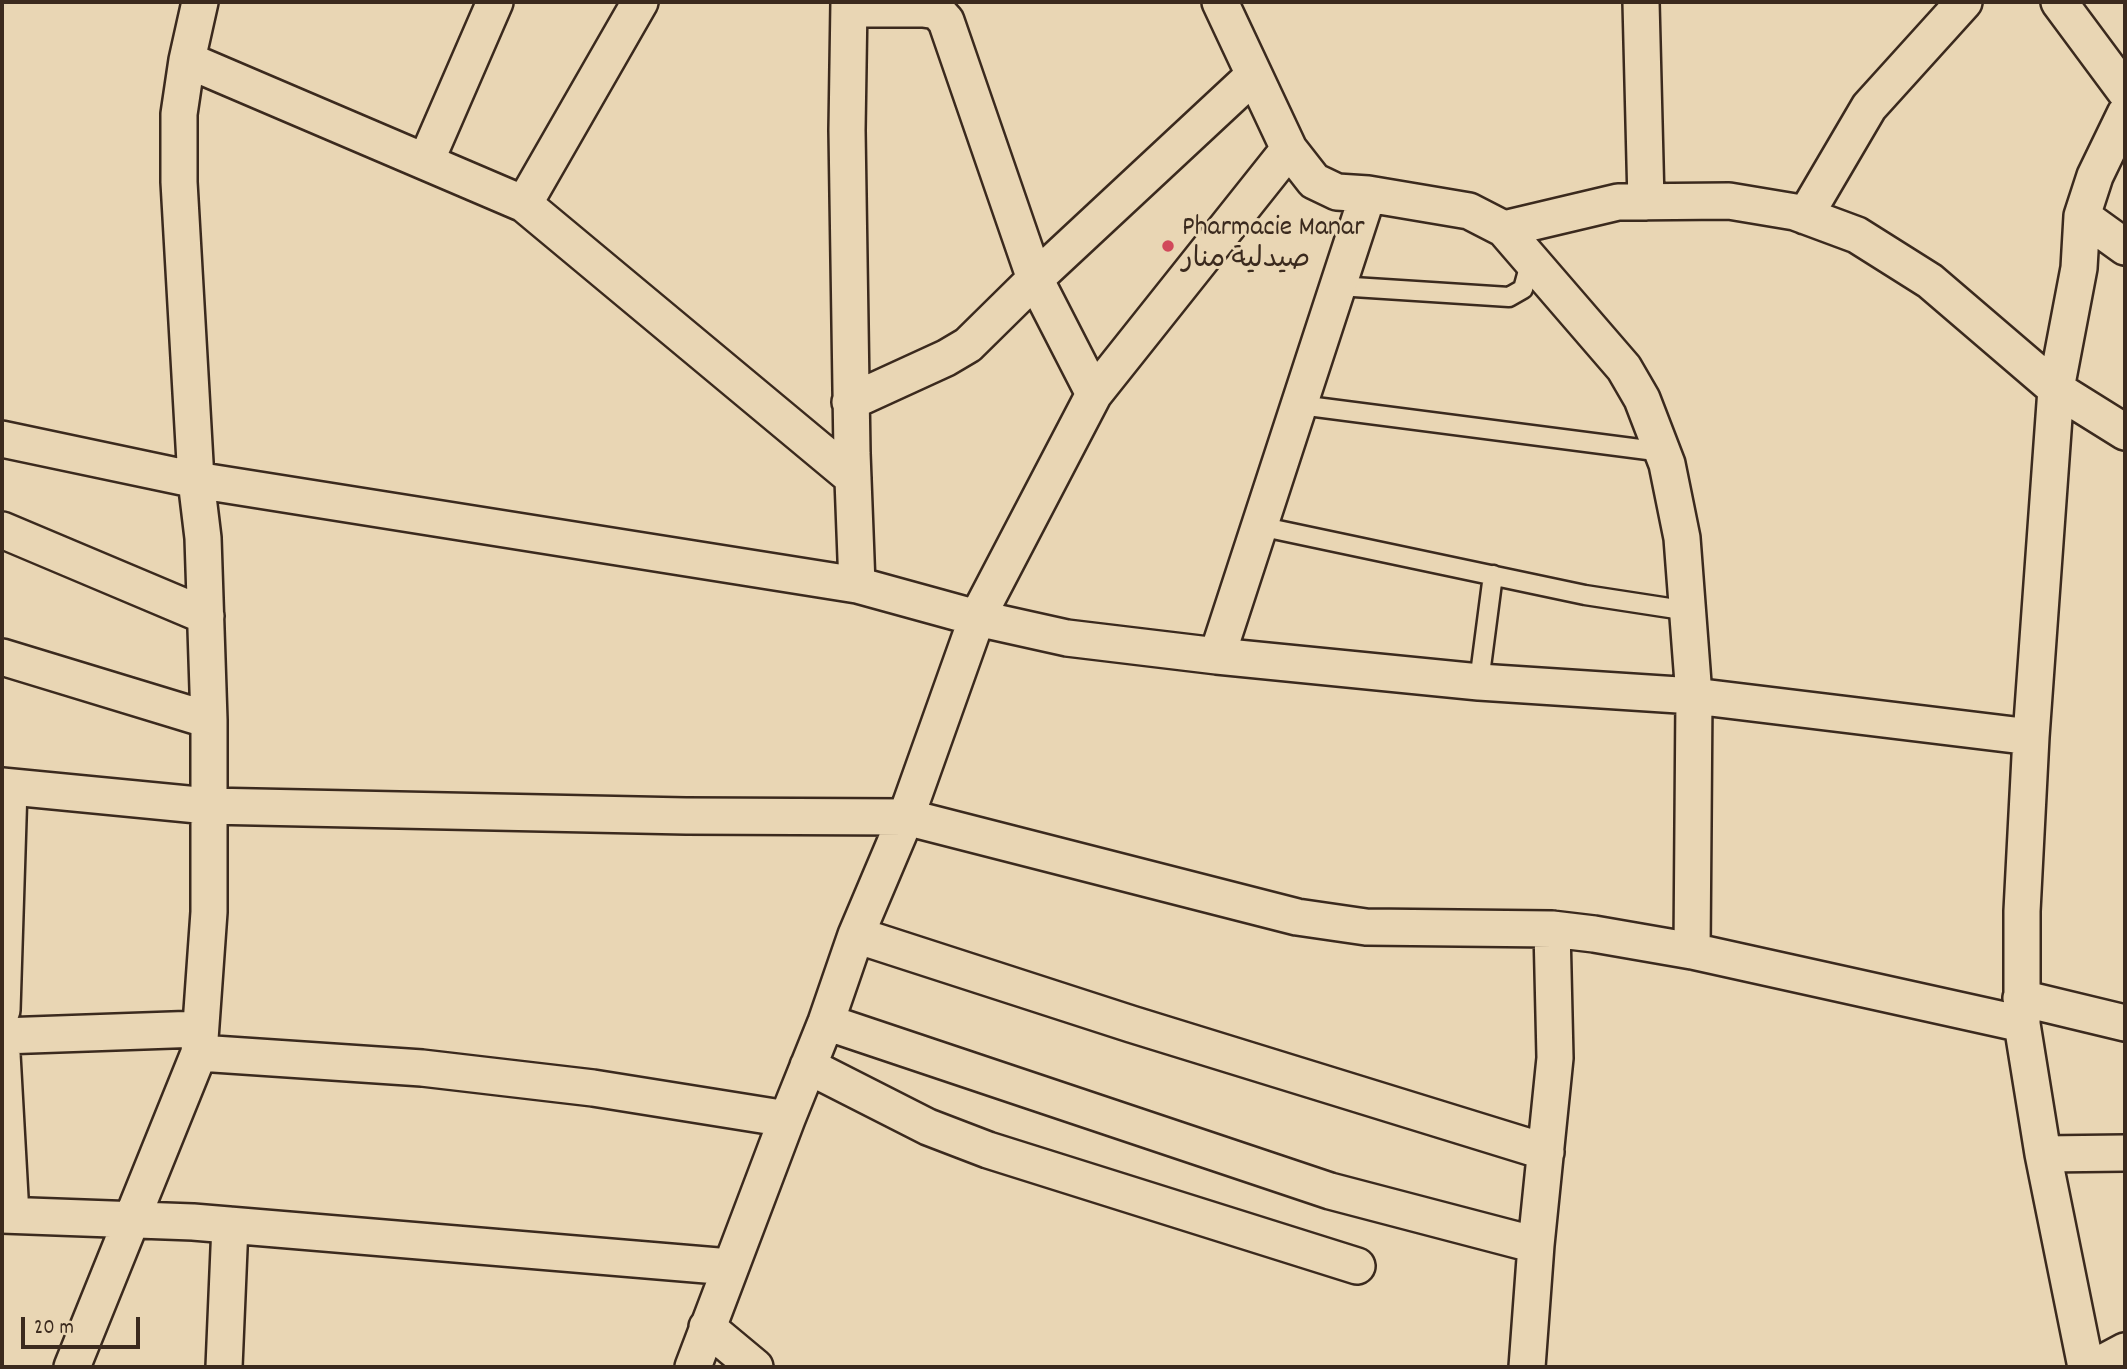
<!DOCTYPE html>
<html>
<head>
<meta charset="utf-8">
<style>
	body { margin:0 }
	#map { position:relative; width:2127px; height:1369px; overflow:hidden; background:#e9d6b4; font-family:Dekko,sans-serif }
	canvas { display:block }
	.frame { position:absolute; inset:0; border:4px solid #3b2a1e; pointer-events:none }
	.scale { position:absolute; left:21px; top:1317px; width:119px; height:32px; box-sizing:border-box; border:4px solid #3b2a1e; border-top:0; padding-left:9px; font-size:21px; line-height:24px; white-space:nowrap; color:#3b2a1e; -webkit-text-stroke:5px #e9d6b4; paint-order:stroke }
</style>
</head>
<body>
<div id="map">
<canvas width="2127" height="1369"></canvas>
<div class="frame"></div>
<div class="scale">20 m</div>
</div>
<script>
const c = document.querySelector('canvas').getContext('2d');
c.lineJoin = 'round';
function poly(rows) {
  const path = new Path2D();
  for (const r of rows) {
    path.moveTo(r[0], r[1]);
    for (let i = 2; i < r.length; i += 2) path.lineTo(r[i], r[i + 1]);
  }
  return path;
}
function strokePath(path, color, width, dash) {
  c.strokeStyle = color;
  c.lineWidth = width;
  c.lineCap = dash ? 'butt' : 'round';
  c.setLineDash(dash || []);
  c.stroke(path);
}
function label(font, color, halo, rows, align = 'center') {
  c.font = font + ' Dekko,"Playpen Sans Arabic",sans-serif';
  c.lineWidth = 6;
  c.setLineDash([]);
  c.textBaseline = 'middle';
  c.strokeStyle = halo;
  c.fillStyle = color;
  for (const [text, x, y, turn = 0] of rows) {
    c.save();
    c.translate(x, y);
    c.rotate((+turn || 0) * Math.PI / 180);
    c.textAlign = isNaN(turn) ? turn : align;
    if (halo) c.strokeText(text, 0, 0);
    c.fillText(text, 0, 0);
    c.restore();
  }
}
const lane = poly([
	[1338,286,1509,297,1523,289,1531,260],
	[1300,405,1663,452],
	[1259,526,1585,595,1689,611],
	[1479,682,1493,575]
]);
const street = poly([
	[1220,2,1289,149,1314,181,1337,192,1368,194,1469,211,1504,229,1624,368,1642,399,1667,464,1682,538,1694,696,2031,737],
	[1641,2,1646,202],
	[2059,2,2125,91],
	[849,9,923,9,937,11,946,21,1035,279,1094,394],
	[187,60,524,204,853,478],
	[426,161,495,2],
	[1368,194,1217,656,1479,682,1694,696,1692,951],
	[524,204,640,2],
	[1805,216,1869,107,1964,2],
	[2082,216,2125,247],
	[1504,229,1618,202,1729,201,1795,212,1857,235,1930,281,2056,389,2125,432],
	[850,402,946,358,968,345,1035,279,1254,75],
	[2,439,196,480,857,585],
	[2,530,206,616],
	[1217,656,1067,638,977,618,1094,394,1289,149],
	[2,657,209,720],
	[2,786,208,806,686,816,906,817,1297,917,1366,927,1552,929,1594,934,1692,951,2022,1024],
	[856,935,1131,1024,1546,1152],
	[2021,998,2125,1023],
	[2,1010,9,788],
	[826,1022,1330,1191,1536,1245],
	[2,1036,200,1029],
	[199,1053,422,1068,593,1088,787,1119],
	[2,1054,11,1215],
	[808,1066,928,1127,988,1150,1357,1266],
	[2043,1154,2125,1153],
	[2,1215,193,1222,730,1267],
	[707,1327,755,1367],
	[72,1367,199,1053,209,912,209,720,203,538,196,480,179,182,179,114,187,60,200,2],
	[224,1367,230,1225],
	[693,1367,787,1119,826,1022,856,935,906,817,977,618,857,585,852,453,847,130,849,2],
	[1527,1367,1536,1245,1555,1058,1552,929],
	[2086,1367,2043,1154,2022,1024,2022,911,2031,737,2056,389,2079,268,2082,216,2095,176,2125,114],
	[2095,1367,2125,1351]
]);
strokePath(lane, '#3b2a1e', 23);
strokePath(street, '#3b2a1e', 40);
strokePath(lane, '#e9d6b4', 18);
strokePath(street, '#e9d6b4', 35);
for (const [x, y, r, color] of [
	[1168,246,7,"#d1495b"]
]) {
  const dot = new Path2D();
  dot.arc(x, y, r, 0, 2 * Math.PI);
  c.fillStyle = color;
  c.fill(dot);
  strokePath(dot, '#e9d6b4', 2.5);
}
label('28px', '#3b2a1e', '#e9d6b4', [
	["Pharmacie Manar",1182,230],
	["صيدلية منار",1182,262]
], 'left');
</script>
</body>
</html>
